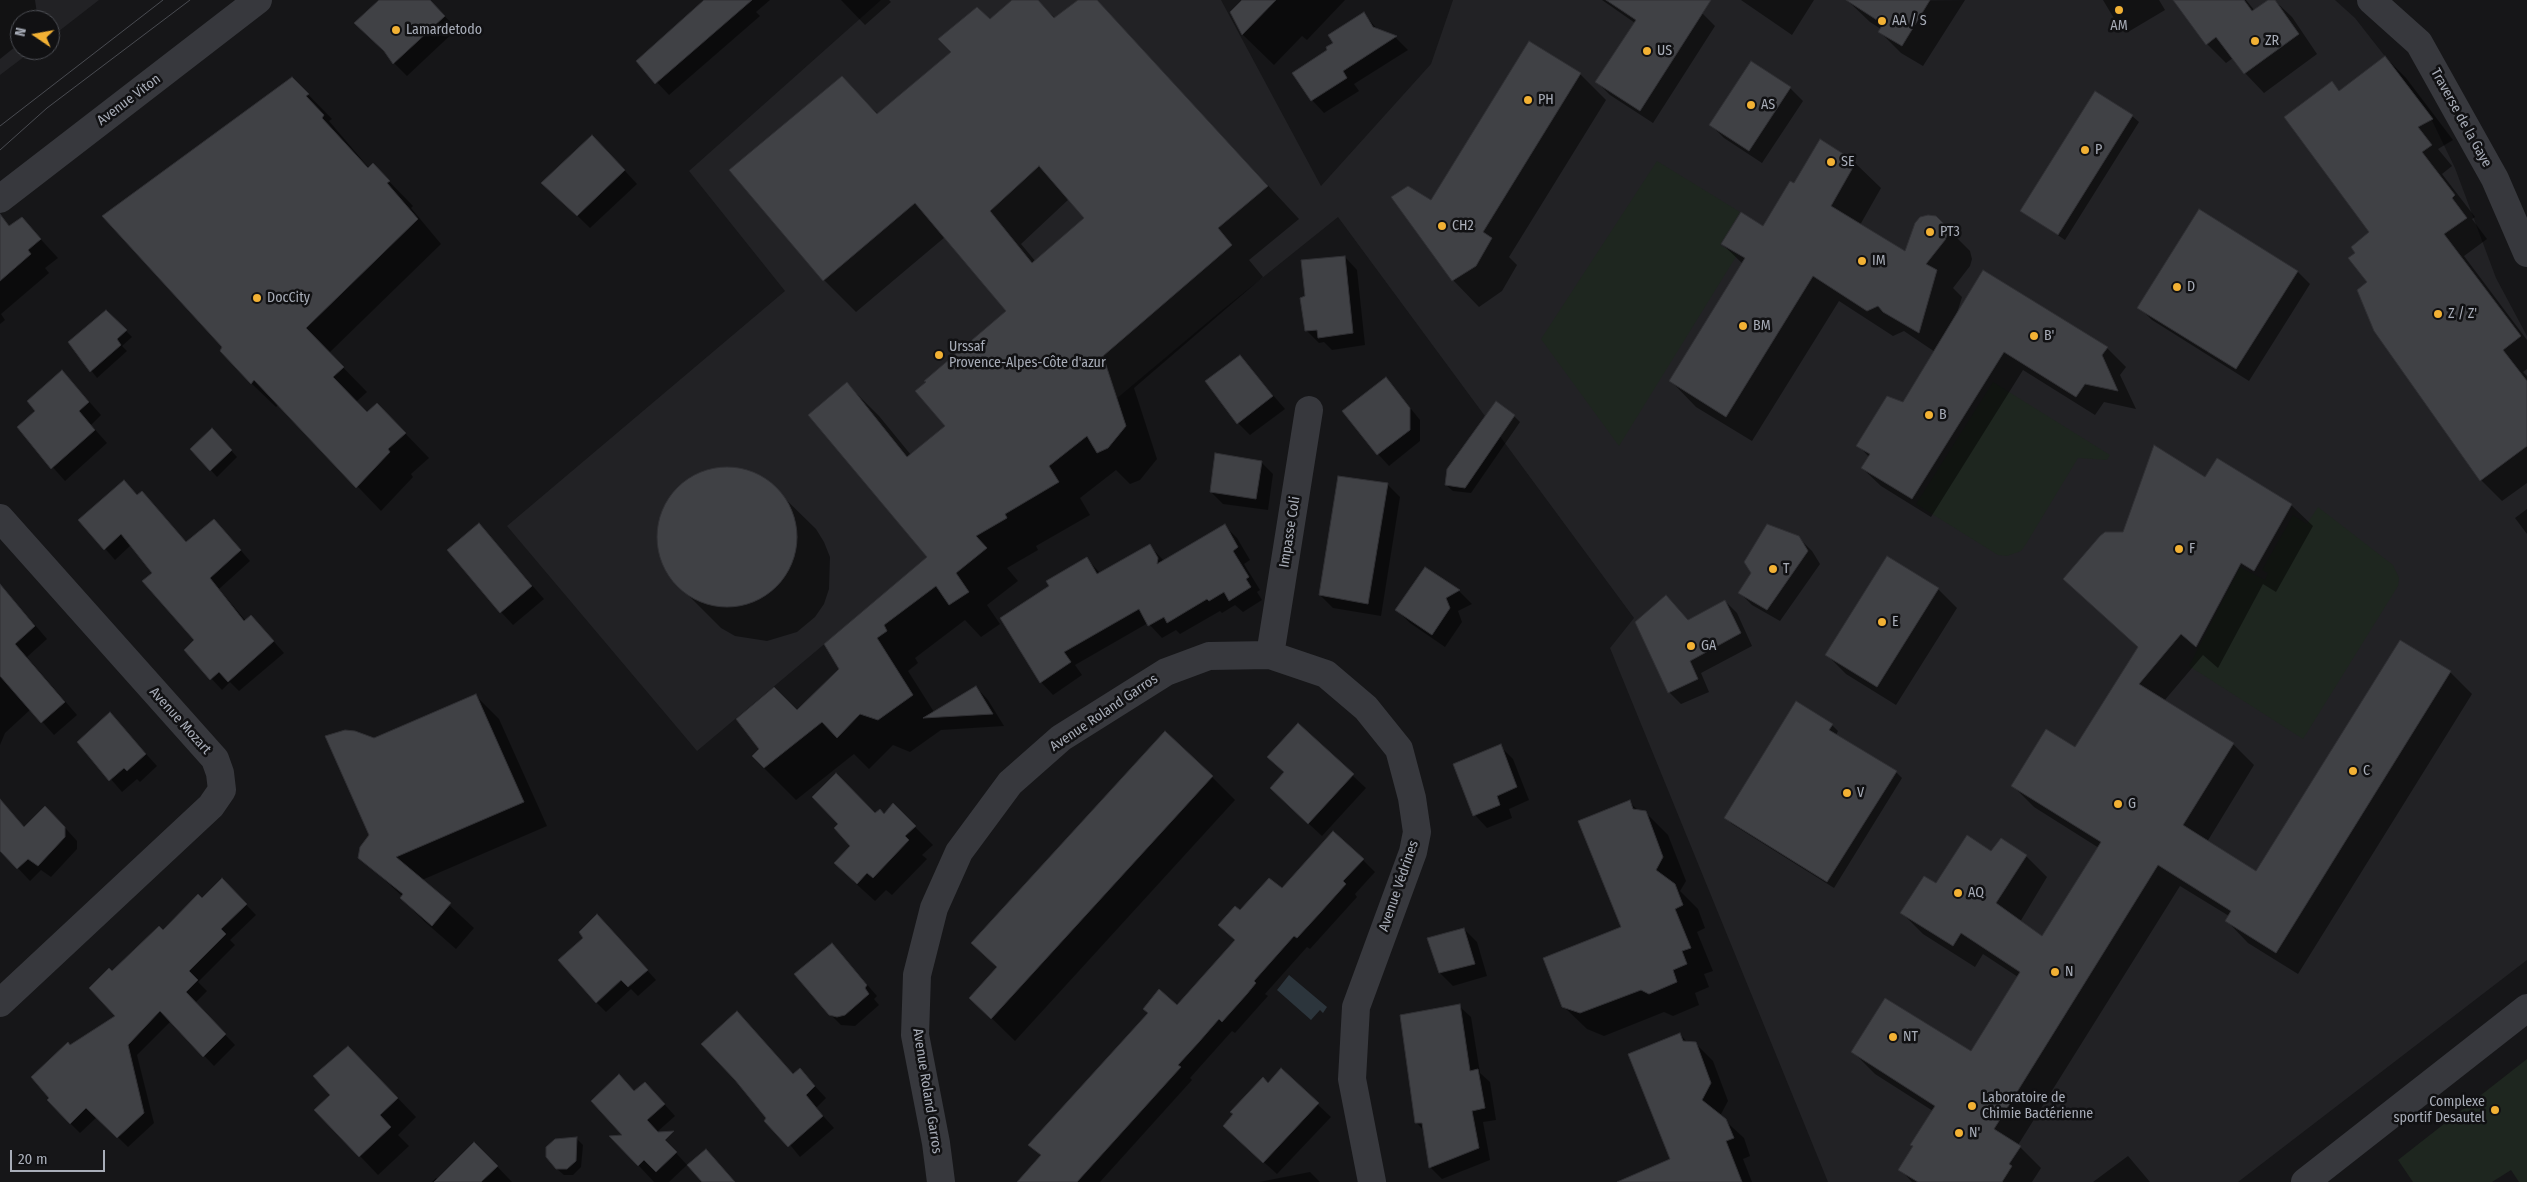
<!DOCTYPE html>
<html>
<head>
<meta charset="utf-8">
<style>
	body { margin:0 }
	#map { position:relative; width:2527px; height:1182px; overflow:hidden; background:#161618; font-family:"Fira Sans Condensed",sans-serif }
	canvas { display:block }
	.north { position:absolute; left:10px; top:10px; width:50px; height:50px; box-sizing:border-box; background:#111113; border:1px solid #4d4f55; border-radius:50%; rotate:282deg; font-size:14px; font-weight:700; line-height:20px; text-align:center; color:#a8adb8 }
	.north::after { content:''; display:block; margin:auto; width:18px; height:22px; background:#f2b134; clip-path:polygon(50% 0,100% 100%,50% 72%,0 100%) }
	.scale { position:absolute; left:10px; top:1150px; width:95px; height:22px; box-sizing:border-box; border:2px solid #a8adb8; border-top:0; padding-left:6px; font-size:15px; line-height:18px; white-space:nowrap; color:#a8adb8; -webkit-text-stroke:4px #111113; paint-order:stroke }
</style>
</head>
<body>
<div id="map">
<canvas width="2527" height="1182"></canvas>
<div class="north">N</div>
<div class="scale">20 m</div>
</div>
<script>
const c = document.querySelector('canvas').getContext('2d');
c.lineJoin = 'round';
function fill(path, color) {
  c.fillStyle = color;
  c.fill(path, 'evenodd');
}
function poly(rows) {
  const path = new Path2D();
  for (const r of rows) {
    if (r.length === 3) {
      path.moveTo(r[0] + r[2], r[1]);
      path.arc(r[0], r[1], r[2], 0, 2 * Math.PI);
      continue;
    }
    path.moveTo(r[0], r[1]);
    for (let i = 2; i < r.length; i += 2) path.lineTo(r[i], r[i + 1]);
  }
  return path;
}
function strokePath(path, color, width, dash) {
  c.strokeStyle = color;
  c.lineWidth = width;
  c.lineCap = dash ? 'butt' : 'round';
  c.setLineDash(dash || []);
  c.stroke(path);
}
function label(font, color, halo, rows, align = 'center') {
  c.font = font + ' "Fira Sans Condensed",sans-serif';
  c.lineWidth = 5;
  c.setLineDash([]);
  c.textBaseline = 'middle';
  c.strokeStyle = halo;
  c.fillStyle = color;
  for (const [text, x, y, turn = 0] of rows) {
    c.save();
    c.translate(x, y);
    c.rotate((+turn || 0) * Math.PI / 180);
    c.textAlign = isNaN(turn) ? turn : align;
    if (halo) c.strokeText(text, 0, 0);
    c.fillText(text, 0, 0);
    c.restore();
  }
}
fill(poly([
	[0,0,99,0,50,38,50,20,20,20,20,50,33,50,0,75],
	[881,0,1221,0,1321,186,1431,64,1453,0,2335,0,2355,18,2427,110,2455,168,2496,278,2527,336,2527,960,2238,1182,1828,1182,1610,648,1634,618,1338,217,1221,311,697,751,507,526,785,291,689,171]
]), '#222225');
fill(poly([
	[1657,161,1740,212,1720,245,1737,255,1619,446,1541,339],
	[1993,382,2110,455,2107,460,2078,458,2026,544,2021,551,2007,556,1998,555,1916,504],
	[2318,507,2393,565,2399,578,2398,586,2303,739,2189,666,2240,567,2265,580,2268,573,2262,570,2293,515,2307,524],
	[2527,1059,2527,1182,2519,1182,2511,1170,2492,1182,2413,1182,2398,1160]
]), '#1e261f');
fill(poly([
	[1289,975,1327,1007,1323,1013,1320,1010,1311,1020,1277,990]
]), '#2c353c');
fill(poly([
	[0,0,35,0,38,20,20,20,20,43,0,59],
	[380,0,429,0,457,29,407,76,394,63],
	[706,0,770,0,756,12,760,16,669,95,637,61],
	[841,0,889,0,891,2,865,25],
	[1014,0,1037,0,1056,19,1080,0,1096,0,1299,219,1249,260,1263,277,1134,388,1157,459,1140,480,1130,484,1116,470,1080,498,1090,515,1036,546,1038,550,1007,568,1018,581,987,605,1000,624,981,637,965,620,915,658,918,663,908,671,934,712,976,687,988,700,1004,726,941,730,910,752,893,745,869,769,854,754,796,800,764,768,797,712,840,669,929,557,847,384,879,416,911,455,946,426,1008,311,945,237,856,312,824,280,730,170,842,78,879,115],
	[1069,199,1085,218,1036,262,1021,244],
	[1243,0,1345,0,1307,40,1302,36,1274,65,1243,35,1231,13],
	[1602,0,1682,0,1703,14,1715,26,1653,123,1610,95,1597,82,1635,23],
	[1741,0,1814,0,1792,35],
	[1965,0,1923,66,1901,53,1880,32,1881,29,1870,22,1848,1],
	[2103,0,2159,0,2165,10,2128,32,2115,20],
	[2210,0,2246,0,2255,11,2270,0,2274,0,2292,17,2317,54,2264,93,2245,73,2233,58,2226,63,2207,44],
	[1364,14,1379,31,1396,38,1408,50,1354,84,1359,91,1324,113,1312,100,1334,43],
	[2385,57,2406,78,2453,140,2438,149,2452,166,2442,174,2475,217,2472,219,2487,239,2464,256,2527,340,2527,369,2523,372,2527,376,2527,483,2502,501,2481,480,2375,331,2369,282,2357,253,2371,233,2331,83,2340,91],
	[1751,63,1790,88,1803,101,1762,163,1724,138,1711,125],
	[1580,74,1606,100,1509,257,1517,265,1502,291,1479,307,1453,280,1393,198,1431,202],
	[292,78,332,119,329,121,369,168,373,165,413,206,411,208,441,244,329,353,367,392,356,402,367,413,401,429,429,458,411,474,413,477,381,511,279,404,276,407,251,383],
	[2132,116,2139,122,2065,240,2022,211],
	[605,149,637,184,590,228,556,195],
	[1855,163,1881,188,1860,225,1905,253,1945,226,1970,251,1972,259,1970,266,1953,288,1962,297,1957,313,2107,348,2126,367,2120,375,2136,409,2104,402,2095,415,2023,370,1931,517,1881,486,1862,468,1869,457,1858,445,1903,404,1935,352,1904,331,1893,336,1839,301,1752,441,1696,407,1671,381,1743,264,1722,244,1763,228,1794,184],
	[22,219,58,258,45,268,49,273,1,314,5,320,0,324,0,234],
	[1345,257,1357,270,1365,345,1332,350,1324,342,1319,343,1306,330,1307,297],
	[2298,272,2310,284,2249,381,2152,320,2139,307],
	[106,311,132,337,122,346,127,351,97,378,69,342],
	[1240,357,1285,409,1250,435,1238,423],
	[62,371,101,415,91,425,107,443,65,481,18,428,37,411],
	[1386,378,1420,420,1420,441,1389,466,1378,454],
	[1514,416,1520,422,1471,493,1453,491,1446,485],
	[218,436,237,457,217,477,192,449],
	[1261,462,1273,474,1268,510,1223,504,1211,492],
	[724,469,739,470,769,483,816,529,824,542,830,557,829,589,824,604,815,617,797,632,767,641,735,636,721,628,686,593,670,575,663,561,659,529,663,514,670,499,680,487,693,478,708,472],
	[2206,479,2291,505,2313,526,2276,592,2263,584,2218,668,2203,655,2164,701,2233,744,2254,765,2207,842,2256,873,2450,672,2472,694,2298,974,2248,943,2227,921,2229,916,2180,886,2018,1145,2041,1168,2032,1182,1912,1182,1900,1169,1933,1111,1875,1074,1853,1052,1971,1053,2018,977,1983,954,1975,967,1923,934,1902,913,1936,885,1992,852,2026,856,2047,877,2020,922,2043,938,2099,848,2034,807,2013,786,2075,748,2139,648,2065,579,2124,533],
	[124,482,187,543,224,531,250,561,219,589,246,621,261,627,284,653,239,691,230,682,222,690,185,650,196,640,154,573,131,545,115,560,80,520],
	[1387,484,1400,497,1381,616,1333,608,1320,595],
	[2527,509,2527,534,2515,518],
	[479,524,544,599,513,625,501,612],
	[1225,526,1237,538,1250,560,1244,564,1260,590,1257,592,1262,600,1243,612,1235,605,1222,613,1220,611,1180,634,1176,630,1162,638,1148,623,1075,665,1082,675,1053,695,1041,682,1051,587,1087,559,1100,573,1150,546,1164,561],
	[1798,537,1812,551,1820,564,1780,621,1752,605,1740,593,1752,573],
	[1425,568,1459,591,1472,604,1458,611,1462,622,1445,647,1410,623,1397,610],
	[0,584,47,639,27,657,77,715,54,735,31,709,5,733,0,745],
	[1938,589,1957,608,1896,705,1846,674,1827,655],
	[1666,596,1689,621,1725,601,1737,613,1752,646,1701,673,1709,692,1681,704,1669,692],
	[475,695,499,719,547,826,422,880,474,928,456,949,425,922,401,898,403,897,360,857,370,835],
	[110,714,157,766,140,782,137,779,122,792,79,742],
	[1298,725,1366,788,1322,836,1284,801,1285,773],
	[1832,725,1838,731,1836,735,1896,772,1902,778,1834,888,1732,824,1726,818],
	[1500,746,1513,759,1529,800,1509,809,1512,818,1487,828,1475,815],
	[1212,777,1235,800,1015,1041,971,998,998,968,973,943],
	[1,802,25,828,58,820,77,841,77,849,51,877,41,870,30,881,0,849],
	[1629,802,1639,811,1645,812,1668,835,1686,881,1680,891,1698,909,1705,928,1697,932,1713,971,1704,974,1709,987,1695,993,1699,1005,1673,1016,1664,1012,1604,1036,1587,1029,1563,1006,1623,928],
	[893,805,933,845,922,855,927,859,892,895,886,890,875,901,853,881,852,847],
	[1363,860,1375,872,1355,894,1357,897,1310,949,1307,947,1265,994,1268,996,1259,1006,1235,1033,1232,1031,1190,1078,1192,1080,1100,1182,1018,1182,1042,1156,1030,1145,1177,1007,1236,940,1240,912,1282,890],
	[232,890,256,915,230,940,235,945,198,982,207,991,195,1003,235,1045,214,1066,171,1021,137,1055,154,1123,128,1147,97,1117,80,1133,70,1123,70,1046,117,1016,112,973,202,900],
	[607,926,656,980,638,996,631,989,606,1012,597,1003,627,976],
	[1464,929,1477,942,1487,976,1453,986,1440,973,1429,938],
	[832,944,877,996,874,999,879,1005,855,1026,841,1025,830,1014],
	[1459,1006,1471,1017,1480,1073,1490,1082,1496,1120,1483,1122,1490,1160,1442,1179,1430,1167,1424,1131,1416,1122],
	[1680,1034,1688,1043,1695,1043,1713,1061,1728,1101,1720,1116,1744,1138,1750,1156,1743,1159,1752,1182,1633,1182,1672,1160],
	[367,1066,416,1117,398,1135,409,1146,378,1175,360,1156],
	[800,1070,826,1098,816,1108,834,1128,800,1157,768,1118,794,1075],
	[1281,1070,1331,1117,1277,1174,1237,1138,1269,1084],
	[635,1093,656,1095,675,1116,657,1132,687,1165,669,1182,654,1182,612,1137,625,1136],
	[577,1139,583,1145,581,1167,573,1175,564,1175,557,1169],
	[2128,1156,2150,1182,2093,1182],
	[490,1159,512,1182,432,1182,436,1178,438,1180],
	[1310,1172,1320,1182,1259,1182]
]), '#0007');
const building = poly([
	[379,0,430,0,445,16,393,64,384,51,354,23,379,0],
	[704,0,752,0,655,84,636,61,704,0],
	[1012,0,1038,0,1054,18,1078,0,1097,0,1268,186,1218,228,1232,245,1103,356,1126,426,1108,448,1097,453,1087,436,1049,466,1059,482,1005,514,1007,518,976,536,987,548,956,573,969,592,949,605,936,586,884,625,887,631,877,638,913,695,878,720,860,714,837,738,822,722,764,768,752,756,759,749,736,719,774,687,797,710,839,669,824,644,927,557,808,415,847,382,907,457,945,426,915,391,926,382,924,381,1006,311,915,203,823,281,729,170,842,76,877,114,951,52,938,39,977,7,990,19,1012,0],
	[1039,166,1084,218,1032,263,990,211,1039,166],
	[1242,0,1276,0,1242,35,1230,12,1242,0],
	[1606,0,1711,0,1640,111,1595,82,1636,20,1606,0],
	[1846,0,1930,0,1902,46,1878,32,1883,24,1846,0],
	[2173,0,2244,0,2252,11,2268,0,2275,0,2299,34,2244,74,2216,37,2206,45,2173,0],
	[1364,12,1373,27,1397,36,1343,71,1347,78,1311,101,1292,73,1327,50,1326,47,1333,43,1328,35,1364,12],
	[1529,41,1581,73,1483,232,1492,238,1476,266,1452,281,1391,197,1408,186,1431,200,1529,41],
	[2385,56,2433,119,2418,127,2432,145,2422,152,2455,195,2452,198,2467,218,2444,234,2521,336,2503,350,2527,381,2527,446,2480,481,2374,331,2357,290,2367,282,2348,258,2355,253,2351,247,2369,232,2284,117,2332,81,2339,91,2385,56],
	[1751,61,1791,87,1749,151,1709,125,1751,61],
	[292,77,309,94,306,96,324,115,322,118,368,168,373,163,390,181,387,183,418,219,306,328,344,367,333,377,367,412,377,403,406,433,388,449,390,452,356,488,254,380,251,384,220,351,222,347,102,216,292,77],
	[2095,91,2133,115,2058,235,2020,211,2095,91],
	[592,135,625,170,577,216,541,183,592,135],
	[1820,139,1856,162,1831,206,1905,251,1915,223,1920,217,1928,215,1936,216,1945,225,1948,233,1945,240,1926,264,1937,270,1919,333,1883,312,1878,306,1867,311,1813,276,1726,417,1669,381,1745,258,1721,244,1741,212,1763,226,1790,181,1794,183,1820,139],
	[2199,209,2298,271,2236,369,2137,308,2199,209],
	[0,214,9,226,22,217,41,239,28,250,31,254,0,281,0,214],
	[1345,256,1353,333,1318,338,1317,330,1305,331,1300,298,1305,296,1301,260,1345,256],
	[1983,270,2108,347,2102,355,2118,391,2085,384,2076,397,2004,352,1912,499,1861,468,1870,454,1856,446,1887,396,1903,402,1983,270],
	[106,310,127,330,117,339,121,345,90,372,68,342,106,310],
	[1240,355,1273,396,1237,424,1205,381,1240,355],
	[62,370,89,402,79,411,95,430,51,469,17,427,35,411,27,401,62,370],
	[1386,377,1410,408,1410,430,1377,455,1342,411,1386,377],
	[1496,401,1515,415,1465,488,1445,485,1447,469,1496,401],
	[212,428,232,450,210,471,190,449,212,428],
	[2154,445,2205,477,2217,458,2292,504,2254,571,2241,563,2196,647,2181,634,2139,684,2234,743,2183,825,2256,871,2400,640,2451,671,2276,953,2225,921,2231,911,2158,865,1994,1129,2021,1146,2009,1164,2012,1166,2002,1182,1918,1182,1898,1170,1913,1146,1910,1145,1935,1106,1851,1052,1885,998,1971,1051,2020,972,1961,933,1953,946,1900,913,1924,876,1936,883,1967,835,1991,851,2001,838,2027,855,1996,903,2042,936,2101,842,2011,786,2046,729,2075,747,2138,647,2063,579,2100,536,2105,532,2123,532,2154,445],
	[1215,453,1262,461,1256,499,1210,492,1215,453],
	[727,537,70],
	[1338,476,1388,483,1368,604,1319,595,1338,476],
	[124,480,137,495,142,491,186,542,214,519,241,550,210,578,244,621,251,615,274,641,228,682,219,672,210,680,184,650,194,640,142,581,152,573,121,534,104,550,78,520,124,480],
	[479,523,532,586,500,613,447,550,479,523],
	[1225,524,1238,547,1233,551,1249,577,1246,579,1251,587,1229,601,1224,592,1209,601,1207,599,1167,623,1164,617,1148,626,1139,609,1064,652,1071,662,1040,683,1000,618,1049,586,1046,581,1087,557,1097,574,1150,544,1158,558,1157,564,1225,524],
	[1767,524,1799,536,1808,551,1767,610,1738,593,1751,573,1744,562,1767,524],
	[1887,556,1939,588,1877,687,1825,655,1887,556],
	[1425,567,1460,590,1446,598,1450,608,1432,635,1395,610,1425,567],
	[0,584,35,626,15,644,65,702,41,723,0,676,0,584],
	[1666,595,1688,620,1725,600,1741,633,1690,661,1698,679,1668,693,1635,622,1666,595],
	[976,686,993,714,923,718,976,686],
	[476,694,524,802,396,857,451,903,432,926,400,898,403,894,358,858,360,847,369,835,325,736,345,730,355,731,374,738,476,694],
	[1796,701,1833,724,1829,730,1897,771,1827,882,1724,818,1796,701],
	[110,712,146,754,127,771,124,768,109,781,77,742,110,712],
	[1298,723,1354,774,1308,824,1270,788,1284,772,1267,757,1298,723],
	[1165,731,1213,776,991,1019,969,998,997,967,971,943,1165,731],
	[1501,744,1517,787,1497,796,1500,805,1473,816,1453,764,1501,744],
	[836,773,875,813,880,809,884,814,893,803,916,826,905,836,909,840,873,878,867,873,857,884,834,863,850,846,834,828,838,824,812,797,836,773],
	[0,799,24,827,45,806,65,827,65,837,38,866,28,859,17,869,0,851,0,799],
	[1630,800,1633,809,1646,811,1663,857,1656,870,1675,884,1683,905,1675,909,1691,948,1682,951,1687,964,1673,970,1677,982,1649,994,1641,990,1580,1013,1562,1007,1543,958,1621,927,1578,821,1630,800],
	[1333,831,1364,859,1343,881,1346,884,1320,913,1297,938,1294,936,1254,981,1256,983,1247,994,1222,1022,1219,1019,1199,1042,1178,1065,1181,1067,1077,1182,1017,1182,1041,1155,1028,1145,1148,1013,1143,1009,1159,989,1177,1005,1235,940,1218,925,1235,906,1240,910,1269,878,1282,888,1333,831],
	[222,878,247,904,221,929,226,934,189,971,198,980,186,992,226,1034,203,1057,160,1011,128,1045,144,1113,117,1138,86,1108,70,1124,47,1100,49,1098,31,1077,68,1042,70,1045,115,1016,89,988,109,968,112,971,159,926,163,930,198,894,202,898,222,878],
	[597,914,648,970,628,987,621,980,596,1003,558,960,583,938,579,932,597,914],
	[1464,928,1475,964,1439,973,1427,938,1464,928],
	[832,943,867,985,865,988,869,994,845,1015,837,1017,829,1015,794,974,832,943],
	[1460,1004,1470,1071,1478,1069,1485,1108,1472,1111,1479,1148,1429,1168,1422,1123,1415,1123,1400,1015,1460,1004],
	[737,1011,793,1074,800,1068,815,1086,806,1095,823,1116,788,1147,764,1121,766,1118,735,1080,701,1044,737,1011],
	[1680,1033,1683,1041,1696,1042,1711,1083,1702,1100,1726,1119,1734,1138,1726,1141,1742,1182,1617,1182,1670,1159,1628,1054,1680,1033],
	[348,1046,398,1098,380,1115,391,1127,359,1157,314,1110,330,1095,313,1076,348,1046],
	[1281,1068,1319,1103,1263,1163,1223,1126,1233,1114,1230,1112,1263,1077,1268,1083,1281,1068],
	[619,1074,634,1091,645,1082,665,1104,647,1120,658,1132,674,1131,665,1140,677,1152,656,1172,644,1160,638,1166,609,1136,622,1135,591,1101,619,1074],
	[577,1137,576,1161,567,1169,556,1169,546,1157,546,1147,555,1139,577,1137],
	[474,1142,498,1166,481,1182,434,1182,474,1142],
	[706,1149,735,1182,702,1182,687,1165,706,1149]
]);
fill(building, '#404145');
strokePath(building, '#303034', 1);
strokePath(poly([
	[2371,0,2419,43,2495,179,2527,253],
	[0,518,215,759,220,773,222,790,211,806,0,1003],
	[1270,655,1309,410],
	[941,1182,936,1143,915,1035,917,975,934,908,959,852,1010,783,1061,738,1166,672,1209,656,1270,655,1326,674,1366,708,1399,749,1412,798,1417,832,1413,852,1356,1007,1352,1079,1372,1182],
	[2305,1182,2527,1008]
]), '#37383d', 28);
strokePath(poly([
	[0,199,258,0]
]), '#37383d', 28);
strokePath(poly([
	[0,126,163,0],
	[0,150,47,108,190,0]
]), '#4a4c52', 1);
for (const [x, y, r, color] of [
	[2119,10,5,"#f2b134"],
	[1882,21,5,"#f2b134"],
	[396,30,5,"#f2b134"],
	[2255,41,5,"#f2b134"],
	[1647,51,5,"#f2b134"],
	[1528,100,5,"#f2b134"],
	[1751,105,5,"#f2b134"],
	[2085,150,5,"#f2b134"],
	[1831,162,5,"#f2b134"],
	[1442,226,5,"#f2b134"],
	[1930,232,5,"#f2b134"],
	[1862,261,5,"#f2b134"],
	[2177,287,5,"#f2b134"],
	[257,298,5,"#f2b134"],
	[2438,314,5,"#f2b134"],
	[1743,326,5,"#f2b134"],
	[2034,336,5,"#f2b134"],
	[939,355,5,"#f2b134"],
	[1929,415,5,"#f2b134"],
	[2179,549,5,"#f2b134"],
	[1773,569,5,"#f2b134"],
	[1882,622,5,"#f2b134"],
	[1691,646,5,"#f2b134"],
	[2353,771,5,"#f2b134"],
	[1847,793,5,"#f2b134"],
	[2118,804,5,"#f2b134"],
	[1958,893,5,"#f2b134"],
	[2055,972,5,"#f2b134"],
	[1893,1037,5,"#f2b134"],
	[1972,1106,5,"#f2b134"],
	[2495,1110,5,"#f2b134"],
	[1959,1133,5,"#f2b134"]
]) {
  const dot = new Path2D();
  dot.arc(x, y, r, 0, 2 * Math.PI);
  c.fillStyle = color;
  c.fill(dot);
  strokePath(dot, '#111113', 2);
}
label('14px', '#a8adb8', '#111113', [
	["AA / S",1892,21],
	["AM",2119,26,"center"],
	["Lamardetodo",406,30],
	["ZR",2265,41],
	["US",1657,51],
	["PH",1538,100],
	["AS",1761,105],
	["P",2095,150],
	["SE",1841,162],
	["CH2",1452,226],
	["PT3",1940,232],
	["IM",1872,261],
	["D",2187,287],
	["DocCity",267,298],
	["Z / Z'",2448,314],
	["BM",1753,326],
	["B'",2044,336],
	["Urssaf",949,347],
	["Provence-Alpes-Côte d'azur",949,363],
	["B",1939,415],
	["F",2189,549],
	["T",1783,569],
	["E",1892,622],
	["GA",1701,646],
	["C",2363,771],
	["V",1857,793],
	["G",2128,804],
	["AQ",1968,893],
	["N",2065,972],
	["NT",1903,1037],
	["Laboratoire de",1982,1098],
	["Chimie Bactérienne",1982,1114],
	["Complexe",2485,1102,"right"],
	["sportif Desautel",2485,1118,"right"],
	["N'",1969,1133]
], 'left');
label('14px', '#a8adb8', '#111113', [
	["Avenue Viton",129,100,-37],
	["Traverse de la Gaye",2461,118,61],
	["Impasse Coli",1290,532,-81],
	["Avenue Roland Garros",1104,713,-34],
	["Avenue Mozart",180,721,48],
	["Avenue Védrines",1399,886,-71],
	["Avenue Roland Garros",927,1091,81]
]);
</script>
</body>
</html>
